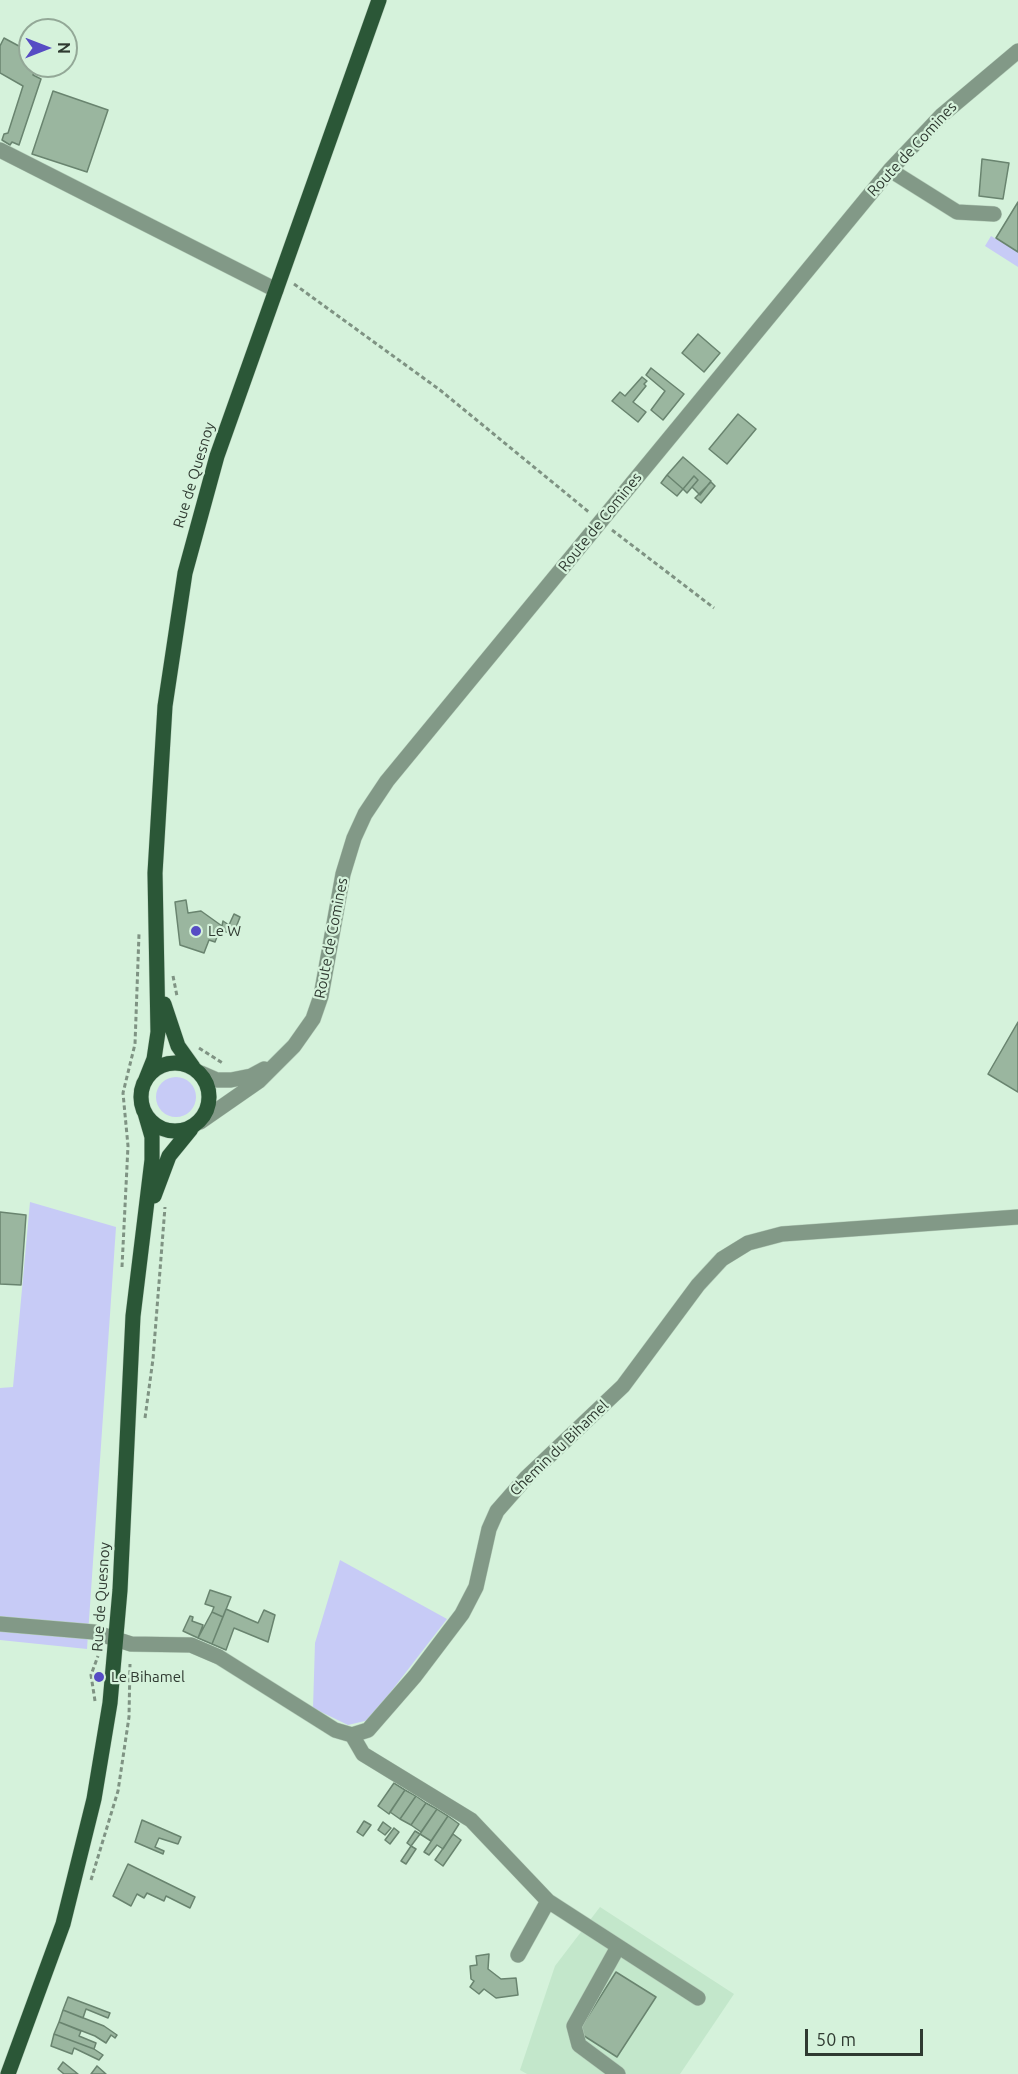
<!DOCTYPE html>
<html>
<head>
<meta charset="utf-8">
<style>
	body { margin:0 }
	#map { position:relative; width:1018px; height:2074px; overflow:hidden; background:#d5f2db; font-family:Ubuntu,sans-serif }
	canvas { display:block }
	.north { position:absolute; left:18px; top:18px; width:60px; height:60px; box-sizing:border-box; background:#d5f2db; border:2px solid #93a897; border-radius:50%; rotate:90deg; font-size:16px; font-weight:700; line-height:24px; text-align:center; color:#2f3a31 }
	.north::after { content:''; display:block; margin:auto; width:21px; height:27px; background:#564cc4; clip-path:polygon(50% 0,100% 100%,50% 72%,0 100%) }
	.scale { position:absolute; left:805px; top:2029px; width:118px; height:27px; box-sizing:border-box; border:3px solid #2f3a31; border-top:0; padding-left:8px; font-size:18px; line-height:21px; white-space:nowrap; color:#2f3a31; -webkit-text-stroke:4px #d5f2db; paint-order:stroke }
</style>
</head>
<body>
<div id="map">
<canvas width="1018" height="2074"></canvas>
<div class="north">N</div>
<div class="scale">50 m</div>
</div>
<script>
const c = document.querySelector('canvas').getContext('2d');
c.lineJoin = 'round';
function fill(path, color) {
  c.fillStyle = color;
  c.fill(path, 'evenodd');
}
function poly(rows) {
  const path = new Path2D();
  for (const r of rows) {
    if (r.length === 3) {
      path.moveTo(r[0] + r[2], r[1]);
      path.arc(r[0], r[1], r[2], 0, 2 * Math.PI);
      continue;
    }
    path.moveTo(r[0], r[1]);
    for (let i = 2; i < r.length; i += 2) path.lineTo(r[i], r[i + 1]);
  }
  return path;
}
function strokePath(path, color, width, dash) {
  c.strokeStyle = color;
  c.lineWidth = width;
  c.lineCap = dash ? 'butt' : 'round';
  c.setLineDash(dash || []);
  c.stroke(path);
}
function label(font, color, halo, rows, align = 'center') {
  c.font = font + ' Ubuntu,sans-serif';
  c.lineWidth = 4.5;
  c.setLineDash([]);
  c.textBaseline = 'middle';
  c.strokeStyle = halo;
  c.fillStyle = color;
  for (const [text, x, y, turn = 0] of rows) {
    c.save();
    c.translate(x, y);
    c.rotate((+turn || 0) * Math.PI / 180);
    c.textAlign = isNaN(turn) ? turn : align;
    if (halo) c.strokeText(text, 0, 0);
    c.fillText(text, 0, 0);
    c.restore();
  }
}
fill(poly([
	[600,1907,734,1994,680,2074,527,2074,520,2070,555,1966]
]), '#c3e7cb');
fill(poly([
	[991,236,1018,252,1018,267,985,246],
	[176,1097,20],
	[30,1202,116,1227,87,1649,0,1640,0,1388,13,1387],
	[340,1560,447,1619,369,1720,348,1725,313,1708,315,1643]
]), '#c7cbf6');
const building = poly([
	[4,38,30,52,30,66,36,66,33,75,41,79,19,145,12,142,10,145,2,140,4,134,8,133,23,86,0,73,0,46,4,38],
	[53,91,108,110,87,172,32,154,53,91],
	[982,159,1009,163,1003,199,979,196,982,159],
	[1018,202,1018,252,996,238,1018,202],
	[698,334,720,353,704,372,682,353,698,334],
	[651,368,684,394,663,420,651,410,665,391,646,375,651,368],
	[642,377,647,381,644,384,646,386,633,402,646,412,638,422,612,401,620,392,625,396,642,377],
	[738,414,756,429,727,464,709,449,738,414],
	[683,457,711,481,700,495,692,487,698,480,694,476,683,489,667,475,683,457],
	[667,475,683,489,677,496,661,483,667,475],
	[694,476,698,480,687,493,683,489,694,476],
	[711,482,715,486,701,503,695,498,711,482],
	[186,900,188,913,201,911,222,926,223,921,229,925,234,914,240,917,233,935,220,929,215,942,209,940,204,953,180,945,175,902,186,900],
	[1018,1022,1018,1092,988,1074,1018,1022],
	[0,1212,26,1215,21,1285,0,1284,0,1212],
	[210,1590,231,1597,223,1617,212,1612,214,1607,205,1604,210,1590],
	[226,1609,258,1623,264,1610,275,1615,268,1642,234,1628,226,1650,212,1644,226,1609],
	[212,1612,223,1617,212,1644,198,1638,212,1612],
	[190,1616,193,1617,192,1621,203,1625,198,1638,183,1631,190,1616],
	[394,1783,405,1790,389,1814,378,1806,394,1783],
	[405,1790,416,1796,400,1819,390,1812,405,1790],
	[416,1796,426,1803,411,1825,400,1819,416,1796],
	[426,1803,437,1809,421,1832,411,1825,426,1803],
	[437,1809,448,1816,431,1841,420,1834,437,1809],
	[448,1816,459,1824,443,1849,437,1845,429,1855,424,1852,448,1816],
	[142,1820,181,1837,178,1844,159,1838,155,1847,164,1851,163,1854,135,1842,142,1820],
	[364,1821,371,1825,363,1836,357,1832,364,1821],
	[383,1822,391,1828,385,1835,378,1830,383,1822],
	[394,1828,399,1832,390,1844,385,1840,394,1828],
	[415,1831,420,1834,411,1846,407,1843,415,1831],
	[453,1834,461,1840,443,1866,435,1860,453,1834],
	[411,1846,416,1849,406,1864,401,1861,411,1846],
	[128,1864,195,1897,190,1908,166,1896,164,1901,147,1893,144,1898,137,1894,131,1906,113,1896,128,1864],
	[489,1954,488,1969,501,1979,516,1978,518,1995,496,1998,484,1989,479,1994,470,1987,474,1981,471,1979,470,1966,477,1965,476,1956,489,1954],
	[616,1972,656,1997,617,2057,578,2032,616,1972],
	[68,1997,110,2013,108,2018,86,2009,83,2018,63,2010,68,1997],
	[63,2010,104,2026,117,2035,115,2038,111,2035,106,2043,95,2036,59,2022,63,2010],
	[59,2022,81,2031,79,2036,96,2043,94,2049,54,2034,59,2022],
	[54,2034,94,2049,103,2055,99,2060,74,2048,72,2054,51,2046,54,2034],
	[63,2062,78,2074,64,2074,58,2069,63,2062],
	[97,2066,106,2074,91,2074,97,2066]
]);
fill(building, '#9ab69f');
strokePath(building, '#69846f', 1.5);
const minor = poly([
	[0,150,276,290],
	[890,170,957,212,994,214],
	[201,1073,217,1080,231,1080,251,1076,264,1069],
	[200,1122,259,1081,294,1046,313,1019,321,996,343,874,354,838,365,814,387,781,890,170,942,115,1018,51],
	[0,1624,94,1632,131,1644,191,1645,219,1657,335,1730,352,1735,368,1730,415,1676,462,1614,476,1587,489,1529,497,1511,526,1478,623,1386,698,1285,722,1259,748,1243,782,1234,1018,1217],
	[352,1735,363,1754,471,1820,548,1901,698,1998],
	[518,1955,548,1901],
	[618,2074,579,2045,574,2026,618,1947]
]);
const major = poly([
	[164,1004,178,1046,193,1067],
	[175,1097,34],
	[146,1079,154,1059,158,1032,155,873,165,706,185,573,217,456,379,0],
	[154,1196,169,1156,191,1129],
	[8,2074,63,1924,94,1799,110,1703,120,1590,133,1316,152,1160,152,1137,145,1113]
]);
strokePath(minor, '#b4cdb9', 16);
strokePath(major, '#b4cdb9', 16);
strokePath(poly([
	[294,284,440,390,590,513],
	[612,530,714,608],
	[173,976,177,996],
	[199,1048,224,1064],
	[122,1267,128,1146,123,1093,135,1044,139,934],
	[145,1418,153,1359,165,1207],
	[95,1701,91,1675,98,1656],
	[91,1880,118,1791,129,1717,130,1664]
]), '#7f9383', 3, [4.5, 3]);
strokePath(minor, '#829987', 15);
strokePath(major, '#2b5737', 15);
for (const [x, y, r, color] of [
	[196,931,6,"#564cc4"],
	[99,1677,6,"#564cc4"]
]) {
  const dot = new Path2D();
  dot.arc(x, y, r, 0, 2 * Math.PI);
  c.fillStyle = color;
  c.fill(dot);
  strokePath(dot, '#d5f2db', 2);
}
label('15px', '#2f3a31', '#d5f2db', [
	["Route de Comines",912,149,-47],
	["Rue de Quesnoy",194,475,-73],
	["Route de Comines",600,522,-51],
	["Route de Comines",331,938,-79],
	["Chemin du Bihamel",559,1448,-44],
	["Rue de Quesnoy",101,1597,-86]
]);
label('15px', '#2f3a31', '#d5f2db', [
	["Le W",208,931],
	["Le Bihamel",111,1677]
], 'left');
</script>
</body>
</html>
